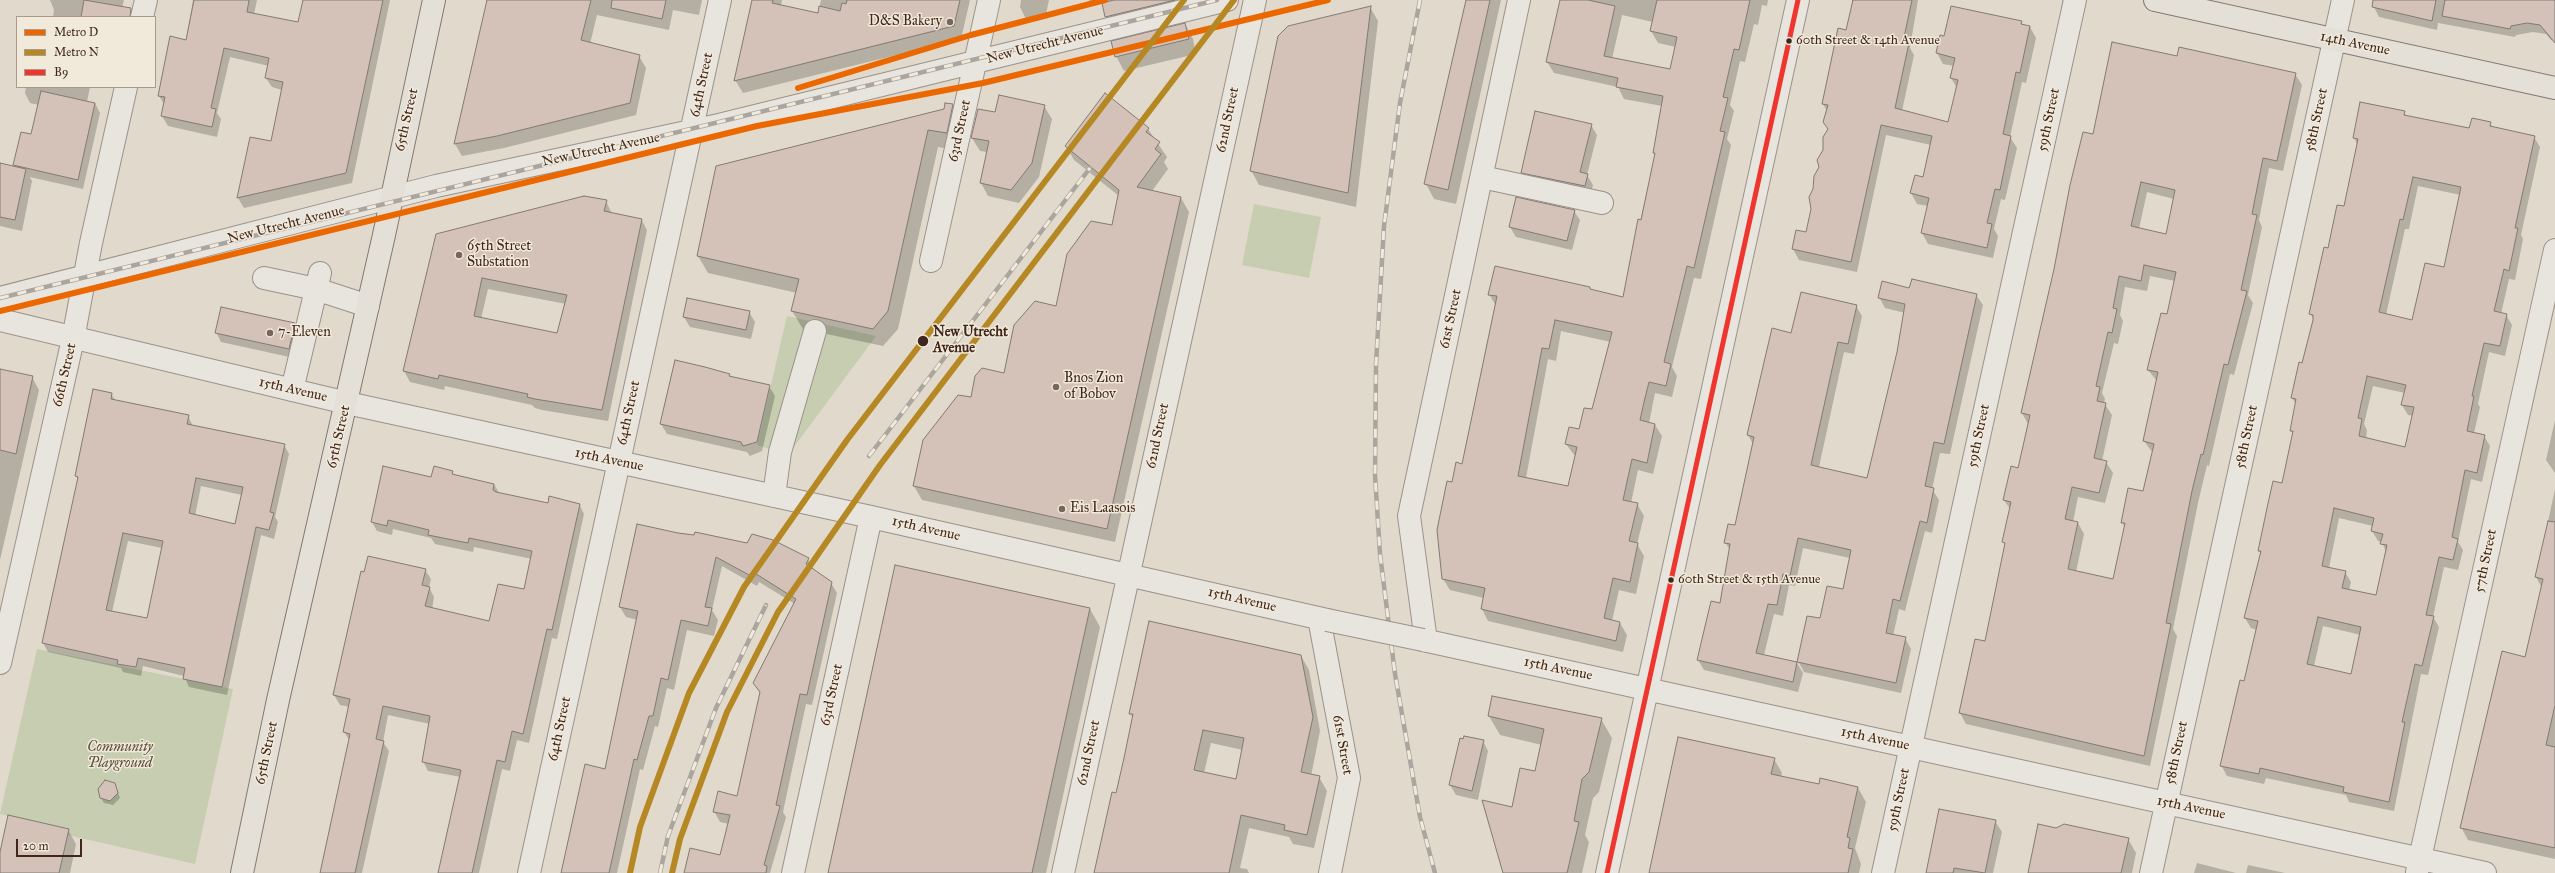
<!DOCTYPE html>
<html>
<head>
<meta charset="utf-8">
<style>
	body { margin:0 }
	#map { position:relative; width:2555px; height:873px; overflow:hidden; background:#e1dacc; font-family:"IM FELL Great Primer",serif }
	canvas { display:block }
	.legend { position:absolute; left:16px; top:16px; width:140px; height:72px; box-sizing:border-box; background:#f1e9d9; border:1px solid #aa9b8e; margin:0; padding:5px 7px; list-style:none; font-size:12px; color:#40271d }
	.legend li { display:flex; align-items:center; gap:8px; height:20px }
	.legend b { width:20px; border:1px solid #aa9b8e }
	.scale { position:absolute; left:16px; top:839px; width:66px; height:18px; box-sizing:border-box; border:2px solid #40271d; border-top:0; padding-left:5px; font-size:12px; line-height:14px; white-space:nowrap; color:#40271d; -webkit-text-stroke:3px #f1e9d9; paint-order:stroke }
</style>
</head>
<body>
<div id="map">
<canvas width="2555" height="873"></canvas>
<ul class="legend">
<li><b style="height:5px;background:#eb6800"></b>Metro D</li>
<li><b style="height:5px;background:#b68823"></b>Metro N</li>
<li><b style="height:5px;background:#ee352e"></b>B9</li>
</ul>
<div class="scale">20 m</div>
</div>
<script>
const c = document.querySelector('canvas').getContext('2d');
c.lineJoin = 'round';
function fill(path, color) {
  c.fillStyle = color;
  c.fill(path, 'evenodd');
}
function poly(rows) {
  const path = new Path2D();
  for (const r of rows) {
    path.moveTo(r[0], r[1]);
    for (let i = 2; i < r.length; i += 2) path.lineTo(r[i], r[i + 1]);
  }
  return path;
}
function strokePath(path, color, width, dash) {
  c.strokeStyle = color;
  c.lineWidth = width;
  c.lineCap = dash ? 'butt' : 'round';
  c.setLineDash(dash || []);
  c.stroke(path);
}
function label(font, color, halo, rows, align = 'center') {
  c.font = font + ' "IM FELL Great Primer",serif';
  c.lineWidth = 3;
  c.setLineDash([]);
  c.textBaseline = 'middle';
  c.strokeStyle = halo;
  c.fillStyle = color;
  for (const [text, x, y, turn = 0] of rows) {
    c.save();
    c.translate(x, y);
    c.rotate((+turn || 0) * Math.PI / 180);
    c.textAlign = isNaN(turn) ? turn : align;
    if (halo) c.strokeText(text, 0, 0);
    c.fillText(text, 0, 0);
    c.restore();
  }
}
fill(poly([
	[1254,204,1321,217,1309,278,1242,265],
	[787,316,876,336,788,455,757,445],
	[37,649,233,689,195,864,67,835,68,829,0,814]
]), '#c6cdb0');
fill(poly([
	[50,0,124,0,121,12,122,17,53,17,54,10],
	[193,0,257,0,254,14,299,23,304,0,390,0,352,183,244,208,238,198,251,138,271,142,282,90,272,87,266,78,269,66,230,57,217,113,221,119,217,137,168,126,162,116,164,104,159,96,186,41],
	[488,0,702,0,699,15,673,10,669,30,597,15,590,44,639,56,646,68,636,115,504,148,462,156,455,144],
	[753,0,782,0,781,6,818,14,821,0,970,0,961,39,743,93,735,80],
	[1021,0,1049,0,1046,14,1026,19,1020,7],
	[1089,0,1183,0,1113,28,1106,17,1103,1,1091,4],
	[1467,0,1501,0,1456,204,1434,199,1426,184],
	[1561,0,1768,0,1767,6,1762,5,1758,25,1754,24,1745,62,1740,61,1730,105,1734,111,1727,139,1731,145,1701,279,1694,278,1672,367,1677,376,1672,397,1655,393,1649,423,1655,425,1662,436,1653,474,1638,470,1631,503,1637,504,1644,516,1637,544,1644,556,1636,594,1619,590,1612,621,1620,623,1627,635,1623,652,1488,621,1482,609,1484,598,1450,590,1443,579,1452,483,1463,465,1496,306,1489,294,1590,288,1591,291,1623,298,1655,155,1654,152,1662,106,1624,99,1618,87,1554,73,1547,62],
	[1622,15,1653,22,1651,31,1658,43,1676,47,1671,70,1612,59],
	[1561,331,1611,342,1592,410,1580,430,1566,444,1575,456,1568,487,1526,478,1548,359,1556,361],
	[1852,0,1918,0,1910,48,1914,55,1902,111,1949,123,1957,88,1951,78,1954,66,1943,64,1937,53,1945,37,2021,22,2023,26,2030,27,2036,38,2026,83,2022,82,2010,137,2017,148,2005,200,2001,199,1994,229,1998,236,1993,258,1928,244,1922,233,1928,206,1917,204,1911,193,1923,178,1931,145,1886,135,1857,272,1799,260,1793,249,1797,231,1807,233,1829,130,1827,111,1823,104,1847,31,1853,3],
	[2375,0,2555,0,2555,39,2551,40,2546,34,2533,32,2516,35,2515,37,2438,23,2437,30,2379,17,2374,7],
	[1370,7,1378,21,1356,207,1259,185,1251,170],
	[1185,24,1193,39,1196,54,1124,71,1116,56],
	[2178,57,2295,74,2302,85,2283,171,2269,168,2259,220,2262,227,2248,295,2253,303,2234,375,2230,374,2209,466,2207,465,2198,503,2173,629,2177,636,2150,766,1966,724,1960,713,1985,642,2006,546,2003,542,2010,509,2004,500,2019,469,2028,424,2022,413,2093,136],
	[2147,192,2174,199,2167,235,2139,229],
	[2150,276,2175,281,2168,315,2148,370,2157,381,2144,441,2153,453,2144,492,2122,522,2125,528,2114,580,2076,572,2084,534,2078,523,2073,522,2078,497,2105,503,2113,473,2106,462,2102,461,2112,415,2104,403,2105,399,2102,393,2114,343,2118,344,2123,321,2120,315,2125,287,2147,291],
	[26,87,90,87,87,102,95,103,100,113,83,189,30,177,32,181,22,231,0,226,0,164,16,168,14,165,21,133,32,135,39,105,30,103,25,93],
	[952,105,962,123,956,150,938,147,898,329,883,346,803,329,792,311,797,293,708,273,698,256],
	[1044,106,1052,119,1039,177,1019,203,988,196,981,183,987,152,980,151,972,138,996,113],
	[2404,112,2407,117,2470,130,2490,123,2493,128,2534,137,2540,147,2521,235,2523,239,2515,280,2509,279,2501,314,2506,315,2512,325,2505,356,2489,352,2478,404,2480,407,2474,433,2484,436,2490,446,2482,482,2471,479,2458,542,2463,550,2458,570,2444,567,2433,617,2439,627,2428,675,2421,674,2394,811,2349,802,2346,795,2266,778,2264,784,2227,776,2221,765,2245,683,2257,630,2251,628,2245,618,2261,554,2259,551,2283,485,2293,435,2291,430,2296,404,2292,398,2314,320,2310,313,2329,249,2344,208,2357,144,2354,138],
	[2418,186,2461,195,2445,268,2413,321,2386,315,2405,229,2409,229],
	[2373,386,2405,393,2402,405,2408,415,2413,416,2405,448,2366,439,2367,430,2364,424],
	[2339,518,2373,526,2372,531,2378,541,2382,542,2386,552,2377,596,2349,590,2351,582,2345,572,2329,568],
	[2323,626,2361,635,2352,675,2314,666],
	[1591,125,1597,135,1587,175,1593,185,1590,196,1528,182,1522,173],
	[1148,129,1167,157,1164,162,1168,169,1152,191,1181,198,1189,212,1115,542,922,500,914,486,972,399,1004,374,1057,307,1113,227,1119,196,1074,160,1066,146],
	[606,201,612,214,641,219,647,230,608,421,542,410,535,408,532,405,445,386,444,390,410,382,404,371,437,235],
	[488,289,566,304,557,334,481,319],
	[1574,211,1580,220,1572,250,1516,237,1510,227],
	[1910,289,1976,295,1983,305,1950,454,1940,453,1932,489,1939,500,1932,533,1925,531,1905,611,1899,609,1893,636,1905,638,1911,649,1901,693,1804,672,1798,661,1821,620,1843,590,1850,558,1803,548,1795,586,1789,585,1783,616,1774,614,1764,655,1797,663,1803,673,1798,692,1704,670,1698,660,1720,604,1730,550,1725,542,1736,527,1753,444,1748,435,1792,334,1856,306,1862,316,1854,354,1844,352,1819,467,1868,479,1898,352,1905,313,1885,308,1879,297],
	[749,312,755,322,751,339,690,327,684,317],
	[295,323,300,333,294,358,221,342,216,332],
	[0,370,32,377,39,390,0,560],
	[729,375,731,378,769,386,775,396,762,451,750,456,747,452,667,434,661,424],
	[111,394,116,401,188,416,193,426,284,445,289,454,275,517,278,522,274,539,261,535,227,695,189,687,184,676,143,666,141,676,123,672,121,668,48,652,43,643,79,481,76,476],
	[201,486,242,495,236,525,195,516],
	[128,541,162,548,148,619,112,612],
	[2555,420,2555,473,2546,460],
	[452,472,454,475,494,484,499,493,548,504,579,504,584,514,557,639,552,638,529,743,517,740,510,771,502,769,479,873,439,873,461,777,428,771,423,761,430,724,388,715,383,742,389,751,362,873,321,873,350,741,344,732,350,707,340,705,334,695,362,572,425,570,431,579,429,587,434,597,432,609,490,622,524,590,532,559,474,547,473,552,435,544,431,538,393,529,392,535,377,531,372,522,432,478],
	[2555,489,2555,859,2468,840,2461,827,2526,658,2542,588,2536,577],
	[678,534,808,559,814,570,831,583,837,593,812,705,806,704,783,812,786,817,770,873,685,873,721,856,729,824,720,822,714,811,738,797,761,695,754,683,795,604,759,582,757,586,722,566,712,610,718,620,714,636,687,630,674,690,667,688,658,727,655,726,643,770,640,769,617,873,562,873,606,770,638,620,626,617,620,607],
	[1090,609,1100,627,1046,873,829,873],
	[1301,656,1309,670,1320,731,1311,776,1319,777,1327,791,1314,848,1293,844,1289,837,1249,828,1240,868,1247,869,1249,873,1095,873,1117,795,1133,719,1130,713],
	[1211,743,1243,750,1237,780,1204,773],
	[1489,716,1601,719,1612,738,1599,792,1593,798,1585,835,1589,842,1582,873,1504,873,1513,808,1536,773,1542,745,1500,735],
	[1483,741,1488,751,1478,800,1456,795,1450,785],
	[1774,759,1782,773,1781,777,1820,785,1858,788,1866,802,1855,848,1861,864,1859,873,1650,873],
	[117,789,120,798,113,805,104,803,101,798],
	[1995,821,2002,832,1993,873,1927,873],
	[68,830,76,844,70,873,0,873,0,857],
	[2128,839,2136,853,2132,873,2029,873],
	[2197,863,2236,873,2194,873],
	[2248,865,2285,873,2246,873]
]), '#0003');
const building = poly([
	[84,0,131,8,130,17,81,17,84,0],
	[194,0,249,0,247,12,298,22,303,0,383,0,346,173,237,198,250,137,271,141,283,82,265,78,269,58,224,48,211,108,216,109,212,127,161,116,165,97,158,96,170,36,186,40,194,0],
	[487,0,591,0,581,40,640,55,630,103,497,136,454,144,487,0],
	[612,0,666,0,662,19,611,8,612,0],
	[752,0,773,0,772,3,818,13,819,6,840,11,842,3,846,4,847,0,960,0,954,26,734,81,752,0],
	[1114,0,1175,0,1105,17,1102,3,1114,0],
	[1466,0,1490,0,1448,190,1424,184,1466,0],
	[1560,0,1588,0,1615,6,1604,56,1670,69,1677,37,1650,31,1657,0,1750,0,1739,50,1734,49,1723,97,1728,98,1720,131,1725,132,1694,268,1687,266,1664,362,1671,364,1666,386,1649,382,1644,402,1640,420,1655,424,1647,463,1632,459,1623,500,1638,503,1629,541,1638,543,1630,582,1613,578,1604,618,1620,622,1616,641,1481,609,1485,588,1442,579,1437,530,1447,481,1452,482,1456,462,1462,464,1497,296,1488,295,1495,266,1590,287,1590,289,1623,297,1638,219,1641,220,1655,153,1653,153,1663,96,1616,87,1618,78,1546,62,1560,0],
	[1555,320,1612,332,1592,409,1584,408,1579,429,1569,427,1565,444,1577,447,1568,486,1518,476,1542,348,1549,349,1555,320],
	[1853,0,1912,0,1903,42,1909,43,1895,108,1948,122,1958,80,1950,78,1955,58,1936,53,1940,35,1944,36,1951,6,2022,21,2021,24,2030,26,2020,73,2016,72,2003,134,2011,136,2000,190,1995,189,1987,223,1992,224,1987,248,1921,233,1929,198,1910,193,1915,175,1923,177,1932,136,1881,125,1851,262,1792,249,1796,230,1806,232,1811,209,1809,197,1813,189,1814,176,1819,167,1817,160,1823,150,1823,137,1828,129,1823,122,1828,105,1822,104,1838,28,1846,30,1853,0],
	[2373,0,2436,0,2432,21,2372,7,2373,0],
	[2445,0,2555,0,2555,43,2540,25,2527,23,2511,26,2510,29,2442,16,2445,0],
	[1371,6,1348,193,1250,171,1278,36,1288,26,1371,6],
	[1185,23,1189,39,1115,57,1111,41,1185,23],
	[2112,42,2177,56,2179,47,2296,73,2277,161,2263,158,2252,214,2257,215,2241,290,2247,291,2228,365,2224,364,2203,455,2201,454,2192,491,2166,623,2171,624,2144,756,1959,713,1975,639,1985,641,2005,543,2002,542,2011,502,2003,500,2011,466,2018,468,2030,415,2021,413,2054,269,2070,185,2083,132,2093,134,2112,42],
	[2141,182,2175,190,2166,234,2131,226,2141,182],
	[2144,265,2176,272,2167,314,2161,313,2147,370,2158,372,2143,441,2154,444,2143,491,2128,488,2121,523,2125,523,2113,579,2068,569,2078,522,2065,519,2072,487,2099,493,2107,461,2094,458,2106,403,2097,401,2100,387,2096,386,2108,332,2112,333,2117,309,2113,308,2119,276,2141,281,2144,265],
	[41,91,95,103,78,180,13,165,21,132,31,134,41,91],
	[1105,93,1149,128,1146,132,1160,142,1155,149,1161,154,1137,187,1181,197,1107,529,913,486,923,440,958,395,971,397,975,376,982,368,1004,373,1014,325,1035,301,1056,306,1067,254,1091,221,1112,225,1119,190,1065,146,1105,93],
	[999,95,1045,105,1032,163,1011,190,980,183,989,141,971,138,978,109,995,112,999,95],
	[2360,102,2405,111,2404,115,2469,128,2472,118,2491,122,2490,126,2535,136,2515,228,2518,228,2509,271,2504,269,2494,311,2507,314,2500,346,2484,343,2472,396,2474,396,2467,431,2485,435,2477,473,2465,470,2452,537,2458,539,2453,560,2439,557,2426,615,2434,616,2422,666,2415,664,2402,722,2405,722,2389,802,2343,792,2344,787,2260,768,2259,774,2220,766,2240,680,2244,681,2258,621,2244,618,2261,551,2258,551,2267,508,2273,481,2282,483,2293,431,2290,431,2296,399,2291,398,2299,362,2302,363,2313,320,2313,315,2309,314,2324,247,2328,248,2337,205,2344,206,2358,139,2353,138,2360,102],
	[2413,177,2461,187,2444,267,2425,263,2412,320,2379,312,2400,219,2403,220,2413,177],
	[2367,376,2406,385,2401,405,2414,407,2405,447,2359,436,2362,419,2358,418,2367,376],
	[2334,508,2374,518,2371,531,2383,534,2380,544,2387,545,2376,595,2342,588,2346,571,2322,566,2334,508],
	[2318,617,2361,627,2351,674,2307,664,2318,617],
	[945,103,953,104,947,133,928,130,888,311,873,329,791,311,799,279,697,256,716,166,944,109,945,103],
	[1535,111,1592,124,1580,172,1588,174,1585,186,1521,173,1535,111],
	[0,163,26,169,15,220,0,217,0,163],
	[584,196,607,200,604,211,642,219,602,410,535,399,527,397,528,394,439,375,438,379,403,371,436,234,584,196],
	[482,278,567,295,557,333,474,316,482,278],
	[1516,197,1575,210,1567,241,1509,227,1516,197],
	[1912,279,1977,294,1944,444,1934,442,1925,486,1934,488,1927,523,1920,521,1900,601,1893,599,1886,633,1906,637,1896,683,1797,662,1807,616,1820,618,1827,586,1843,589,1851,550,1798,538,1790,576,1783,574,1777,605,1768,604,1756,653,1797,662,1793,682,1697,660,1711,601,1720,603,1730,544,1724,543,1728,524,1735,525,1754,437,1747,435,1772,328,1791,333,1801,292,1857,305,1848,344,1838,342,1811,465,1867,478,1897,352,1905,304,1878,298,1882,281,1909,288,1912,279],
	[687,298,750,311,746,330,683,317,687,298],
	[221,307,295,323,289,349,215,333,221,307],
	[675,360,705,367,730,374,729,376,770,385,757,442,743,446,741,442,660,424,675,360],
	[0,369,33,376,16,454,0,450,0,369],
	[93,389,112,393,111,399,189,415,187,424,285,444,270,512,274,513,269,530,256,527,222,687,183,679,185,668,138,658,136,667,117,664,118,660,42,643,78,477,75,476,93,389],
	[196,478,243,487,235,524,189,513,196,478],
	[123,533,163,541,147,618,106,610,123,533],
	[383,466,431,477,434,466,453,471,452,474,494,484,493,490,496,492,548,503,549,496,580,504,552,630,547,629,523,734,512,731,505,762,497,760,472,873,438,873,461,770,422,762,430,716,383,706,376,739,384,741,355,873,320,873,350,734,343,732,350,699,333,695,361,571,364,572,368,556,426,569,422,585,430,587,425,606,489,621,498,584,524,589,532,551,469,538,468,543,428,535,429,530,388,520,387,526,371,522,383,466],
	[2548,521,2555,522,2555,705,2546,745,2555,747,2555,848,2460,828,2502,651,2525,657,2543,579,2535,577,2548,521],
	[637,524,678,533,694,535,695,532,747,543,752,534,773,540,809,558,806,564,832,582,807,695,800,694,776,805,780,806,764,865,767,866,766,873,684,873,690,848,720,855,730,815,713,812,718,791,737,796,760,692,753,683,796,599,753,572,751,576,716,557,705,607,712,608,708,626,681,620,668,680,661,678,653,716,649,716,637,760,634,759,609,873,561,873,585,764,605,769,638,611,619,607,637,524],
	[895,565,1090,608,1032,873,828,873,895,565],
	[1149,621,1301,655,1313,717,1301,772,1320,776,1307,835,1284,830,1285,825,1241,815,1229,873,1094,873,1112,792,1116,793,1124,758,1133,714,1129,714,1149,621],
	[1203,730,1244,738,1236,779,1194,770,1203,730],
	[1492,696,1602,718,1589,772,1582,779,1574,821,1579,822,1567,873,1503,873,1482,800,1512,807,1520,768,1535,771,1544,729,1488,716,1492,696],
	[1464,736,1484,740,1472,791,1449,785,1460,738,1463,739,1464,736],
	[1678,737,1775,758,1771,774,1819,784,1820,778,1858,787,1847,837,1850,838,1848,848,1853,849,1848,873,1649,873,1678,737],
	[105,780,115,783,118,793,110,801,100,798,98,789,105,780],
	[1939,809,1996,820,1985,873,1954,868,1953,873,1926,873,1939,809],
	[8,815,69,829,59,873,0,873,0,852,8,815],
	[2038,824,2056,828,2064,824,2129,838,2121,873,2028,873,2038,824]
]);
fill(building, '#d4c2b9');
strokePath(building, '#827a72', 1);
const minor = poly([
	[142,17,146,0],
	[1482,177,1602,203],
	[931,261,989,0],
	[264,278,316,289,368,306],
	[0,298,436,186,719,125,1227,0],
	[0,320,347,403,871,517,1327,620],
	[292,390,320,273],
	[774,496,780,452,815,331],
	[1319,618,1349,778,1330,873],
	[1423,640,2485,873],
	[1426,641,1409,516,1519,0],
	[0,663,73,339,91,243,126,87],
	[2417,872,2555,250],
	[529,873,720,0],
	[793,873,871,517],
	[1063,873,1255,0],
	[1607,873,1798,0],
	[1883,873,2075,0],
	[2151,873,2343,0]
]);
const major = poly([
	[2155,0,2555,88],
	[242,873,278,700,384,235,434,0]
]);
strokePath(minor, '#9a9289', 24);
strokePath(major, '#827a72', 24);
strokePath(minor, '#e8e4de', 22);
strokePath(major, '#e4e0d8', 22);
const rail = poly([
	[1420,0,1400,103,1384,226,1376,364,1375,475,1380,554,1395,674,1420,817,1435,873],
	[0,298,1217,0],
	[869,456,1090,168],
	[660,873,668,836,716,708,766,605]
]);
strokePath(rail, '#aba59f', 4.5);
strokePath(rail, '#f1e9d9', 3, [9]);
const minorBridge = poly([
	[1327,620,1423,640]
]);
strokePath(minorBridge, '#9a9289', 24, []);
strokePath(minorBridge, '#e8e4de', 22);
strokePath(poly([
	[1607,873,1798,0]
]), '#ee352e', 5);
strokePath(poly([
	[798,88,971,35,1105,0],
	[0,311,757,126,983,83,1328,0]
]), '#eb6800', 6);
strokePath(poly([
	[630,873,640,827,689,693,744,587,847,440,1184,0],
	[672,873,680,839,727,712,778,612,880,465,1234,0]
]), '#b68823', 6);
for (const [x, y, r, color] of [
	[950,22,4,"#78665a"],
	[1789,41,3.5,"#40271d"],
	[459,255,4,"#78665a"],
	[270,333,4,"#78665a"],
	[923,341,6,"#40271d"],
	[1056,387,4,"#78665a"],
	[1062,509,4,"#78665a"],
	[1671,580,3.5,"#40271d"]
]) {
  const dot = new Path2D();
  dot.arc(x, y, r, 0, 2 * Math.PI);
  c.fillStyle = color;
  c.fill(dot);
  strokePath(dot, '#f1e9d9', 1.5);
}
label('13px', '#40271d', '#f1e9d9', [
	["60th Street & 14th Avenue",1796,41],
	["60th Street & 15th Avenue",1678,580]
], 'left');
label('14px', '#40271d', '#f1e9d9', [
	["D&S Bakery",942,22,"right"],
	["65th Street",467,247],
	["Substation",467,263],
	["7-Eleven",278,333],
	["Bnos Zion",1064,379],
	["of Bobov",1064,395],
	["Eis Laasois",1070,509]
], 'left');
label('14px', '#40271d', '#f1e9d9', [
	["14th Avenue",2355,44,12],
	["New Utrecht Avenue",1045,45,-14],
	["64th Street",702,85,-78],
	["65th Street",407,120,-77],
	["62nd Street",1228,120,-78],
	["59th Street",2049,120,-78],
	["58th Street",2317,120,-78],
	["63rd Street",960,131,-78],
	["New Utrecht Avenue",601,150,-12],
	["New Utrecht Avenue",286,225,-14],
	["61st Street",1451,319,-78],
	["66th Street",65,375,-77],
	["15th Avenue",293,390,13],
	["64th Street",629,413,-78],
	["62nd Street",1158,436,-78],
	["59th Street",1979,436,-78],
	["65th Street",339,437,-77],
	["58th Street",2247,437,-78],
	["15th Avenue",609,460,12],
	["15th Avenue",926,529,13],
	["57th Street",2486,561,-78],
	["15th Avenue",1242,600,13],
	["15th Avenue",1558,669,12],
	["63rd Street",832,695,-78],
	["64th Street",560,729,-78],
	["15th Avenue",1875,739,12],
	["61st Street",1342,745,80],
	["65th Street",267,753,-78],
	["62nd Street",1089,753,-78],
	["58th Street",2177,753,-78],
	["59th Street",1899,800,-78],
	["15th Avenue",2191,808,12]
]);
label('bold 14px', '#40271d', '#f1e9d9', [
	["New Utrecht",933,333],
	["Avenue",933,349]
], 'left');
label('italic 14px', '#5c4e3c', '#f1e9d9', [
	["Community",120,748],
	["Playground",120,764]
]);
</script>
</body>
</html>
